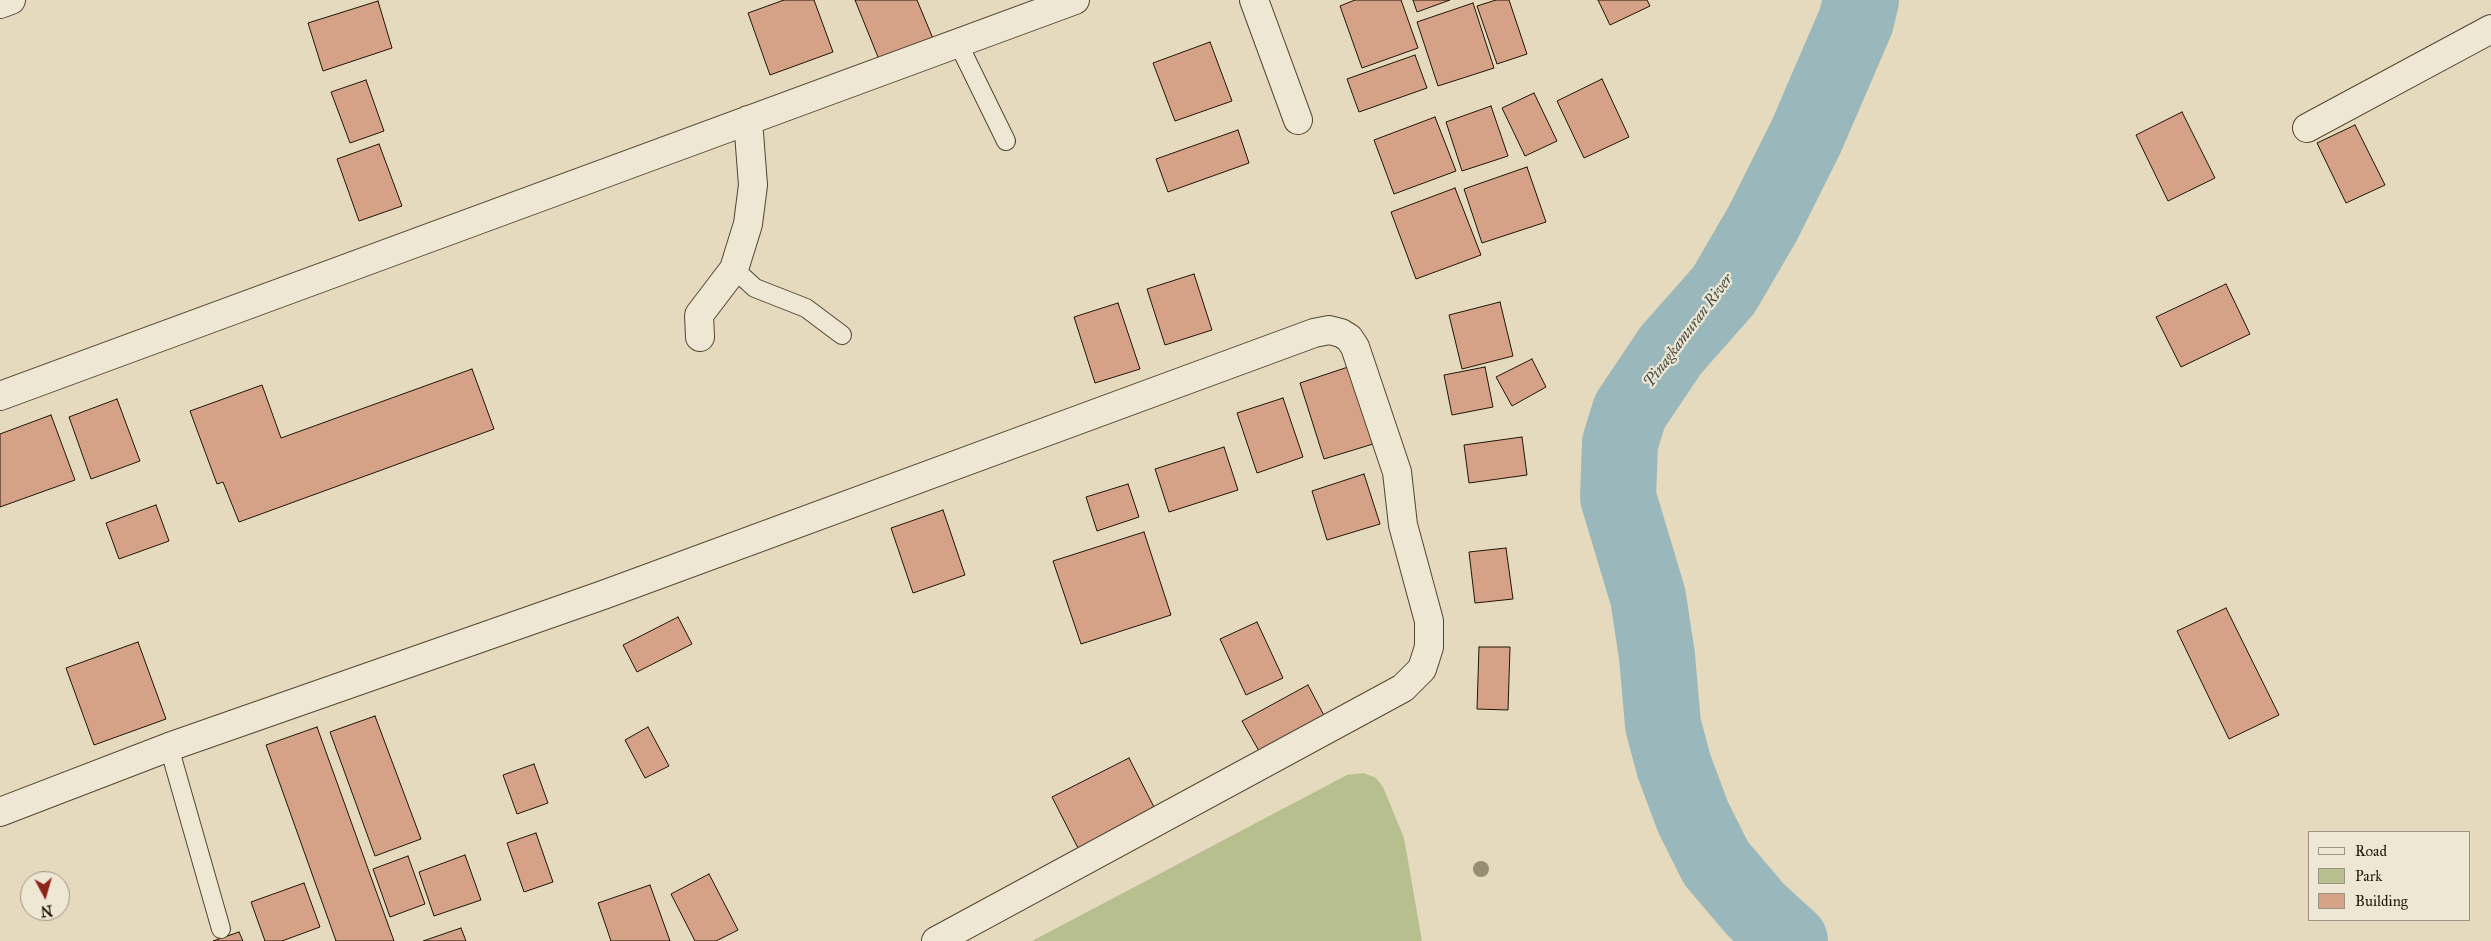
<!DOCTYPE html>
<html>
<head>
<meta charset="utf-8">
<style>
	body { margin:0 }
	#map { position:relative; width:2491px; height:941px; overflow:hidden; background:#e5dabd; font-family:"IM FELL Great Primer",serif }
	canvas { display:block }
	.legend { position:absolute; left:2308px; top:831px; width:162px; height:90px; box-sizing:border-box; background:#eee7d4; border:1px solid #9c9382; margin:0; padding:6px 9px; list-style:none; font-size:15px; color:#201507 }
	.legend li { display:flex; align-items:center; gap:10px; height:25px }
	.legend b { width:25px; border:1px solid #9c9382 }
	.north { position:absolute; left:20px; top:871px; width:50px; height:50px; box-sizing:border-box; background:#eee7d4; border:1px solid #9c9382; border-radius:50%; rotate:174deg; font-size:14px; font-weight:700; line-height:20px; text-align:center; color:#201507 }
	.north::after { content:''; display:block; margin:auto; width:18px; height:22px; background:#8f2418; clip-path:polygon(50% 0,100% 100%,50% 72%,0 100%) }
</style>
</head>
<body>
<div id="map">
<canvas width="2491" height="941"></canvas>
<ul class="legend">
<li><b style="height:6px;background:#eee7d4"></b>Road</li>
<li><b style="height:14px;background:#b7bf8f"></b>Park</li>
<li><b style="height:14px;background:#d6a287"></b>Building</li>
</ul>
<div class="north">N</div>
</div>
<script>
const c = document.querySelector('canvas').getContext('2d');
c.lineJoin = 'round';
function fill(path, color) {
  c.fillStyle = color;
  c.fill(path, 'evenodd');
}
function poly(rows) {
  const path = new Path2D();
  for (const r of rows) {
    path.moveTo(r[0], r[1]);
    for (let i = 2; i < r.length; i += 2) path.lineTo(r[i], r[i + 1]);
  }
  return path;
}
function strokePath(path, color, width, dash) {
  c.strokeStyle = color;
  c.lineWidth = width;
  c.lineCap = dash ? 'butt' : 'round';
  c.setLineDash(dash || []);
  c.stroke(path);
}
function label(font, color, halo, rows, align = 'center') {
  c.font = font + ' "IM FELL Great Primer",serif';
  c.lineWidth = 4.5;
  c.setLineDash([]);
  c.textBaseline = 'middle';
  c.strokeStyle = halo;
  c.fillStyle = color;
  for (const [text, x, y, turn = 0] of rows) {
    c.save();
    c.translate(x, y);
    c.rotate((+turn || 0) * Math.PI / 180);
    c.textAlign = isNaN(turn) ? turn : align;
    if (halo) c.strokeText(text, 0, 0);
    c.fillText(text, 0, 0);
    c.restore();
  }
}
fill(poly([
	[1364,773,1376,778,1383,787,1404,838,1422,941,1032,941,1347,775]
]), '#b7bf8f');
strokePath(poly([
	[1790,941,1756,910,1716,863,1693,817,1674,766,1663,725,1657,656,1648,597,1618,497,1620,443,1630,411,1671,350,1724,290,1763,223,1806,137,1856,21,1861,0]
]), '#9ab8bb', 76);
const building = poly([
	[784,0,814,0,833,52,770,75,748,13,784,0],
	[855,0,917,0,934,41,880,62,855,0],
	[1355,0,1401,0,1418,48,1362,68,1340,6,1355,0],
	[1413,0,1450,0,1417,12,1413,0],
	[1496,0,1509,0,1527,54,1497,64,1477,6,1496,0],
	[1598,0,1647,0,1650,6,1610,25,1598,0],
	[378,1,392,48,323,71,308,23,378,1],
	[1473,3,1494,68,1438,86,1417,22,1473,3],
	[1210,42,1232,101,1175,121,1153,63,1210,42],
	[1415,55,1427,88,1359,112,1347,79,1415,55],
	[1602,79,1629,137,1584,158,1557,101,1602,79],
	[366,80,384,131,350,143,331,92,366,80],
	[1534,93,1557,141,1525,156,1502,108,1534,93],
	[1491,106,1508,156,1462,171,1446,122,1491,106],
	[2182,112,2215,178,2168,201,2136,135,2182,112],
	[1435,117,1456,171,1394,194,1374,140,1435,117],
	[2355,125,2385,185,2346,203,2317,143,2355,125],
	[1238,130,1249,163,1168,192,1156,159,1238,130],
	[379,144,402,206,359,221,337,159,379,144],
	[1527,167,1546,222,1482,243,1464,189,1527,167],
	[1455,188,1481,255,1416,279,1391,212,1455,188],
	[1194,274,1212,330,1165,345,1147,289,1194,274],
	[2226,284,2250,334,2181,367,2156,317,2226,284],
	[1500,302,1513,356,1462,369,1449,315,1500,302],
	[1118,303,1140,369,1095,383,1074,317,1118,303],
	[1532,359,1546,387,1512,406,1496,377,1532,359],
	[1348,367,1373,444,1324,459,1300,383,1348,367],
	[1485,367,1493,407,1452,415,1444,375,1485,367],
	[472,369,494,429,239,522,223,482,217,484,190,411,262,385,281,438,472,369],
	[1283,398,1303,457,1257,473,1237,413,1283,398],
	[117,399,140,461,91,479,69,417,117,399],
	[51,415,75,480,0,507,0,434,51,415],
	[1522,437,1527,475,1469,483,1464,445,1522,437],
	[1224,447,1238,490,1169,512,1155,469,1224,447],
	[1364,474,1380,524,1327,540,1312,491,1364,474],
	[1128,484,1139,517,1097,531,1086,497,1128,484],
	[156,505,169,541,119,559,106,523,156,505],
	[943,510,965,575,913,593,891,528,943,510],
	[1144,532,1171,615,1081,644,1053,561,1144,532],
	[1506,548,1513,599,1475,603,1469,552,1506,548],
	[2226,608,2279,715,2229,739,2177,631,2226,608],
	[678,617,692,644,637,672,623,645,678,617],
	[1257,622,1283,678,1246,695,1220,639,1257,622],
	[138,642,166,719,94,745,66,668,138,642],
	[1479,647,1510,647,1508,710,1477,709,1479,647],
	[1308,685,1328,723,1263,758,1242,721,1308,685],
	[375,716,421,839,375,856,330,732,375,716],
	[317,727,394,941,336,941,266,745,317,727],
	[648,727,669,766,645,778,625,740,648,727],
	[1129,758,1155,809,1078,848,1052,797,1129,758],
	[534,764,548,803,517,814,503,775,534,764],
	[536,833,553,882,524,892,507,843,536,833],
	[465,855,481,900,434,916,419,872,465,855],
	[408,856,425,904,390,917,373,869,408,856],
	[709,874,738,930,716,941,695,941,671,894,709,874],
	[304,883,320,927,282,941,265,941,251,902,304,883],
	[650,885,670,941,611,941,598,903,650,885],
	[461,928,466,941,423,941,461,928],
	[239,932,243,941,213,941,239,932]
]);
fill(building, '#d6a287');
strokePath(building, '#201507', 1);
const lane = poly([
	[958,43,1006,141],
	[734,269,755,288,806,308,842,335],
	[169,747,221,929]
]);
const street = poly([
	[1254,0,1298,120],
	[0,4,11,0],
	[2307,128,2491,29],
	[700,337,699,315,734,269,748,224,753,185,748,120],
	[0,396,1075,0],
	[0,812,169,747,603,595,1314,333,1329,330,1341,333,1349,338,1355,347,1397,472,1403,525,1429,621,1429,647,1422,669,1403,688,936,941]
]);
strokePath(lane, '#514634', 20);
strokePath(street, '#514634', 30);
strokePath(lane, '#eee7d4', 18);
strokePath(street, '#eee7d4', 28);
c.fillStyle = '#968e73';
for (const [x, y] of [
	[1481,869]
]) {
  c.beginPath();
  c.arc(x, y, 8, 0, 2 * Math.PI);
  c.fill();
}
label('italic 16px', '#4b4e46', '#eee7d4', [
	["Pinagkamuran River",1689,331,-53]
]);
</script>
</body>
</html>
